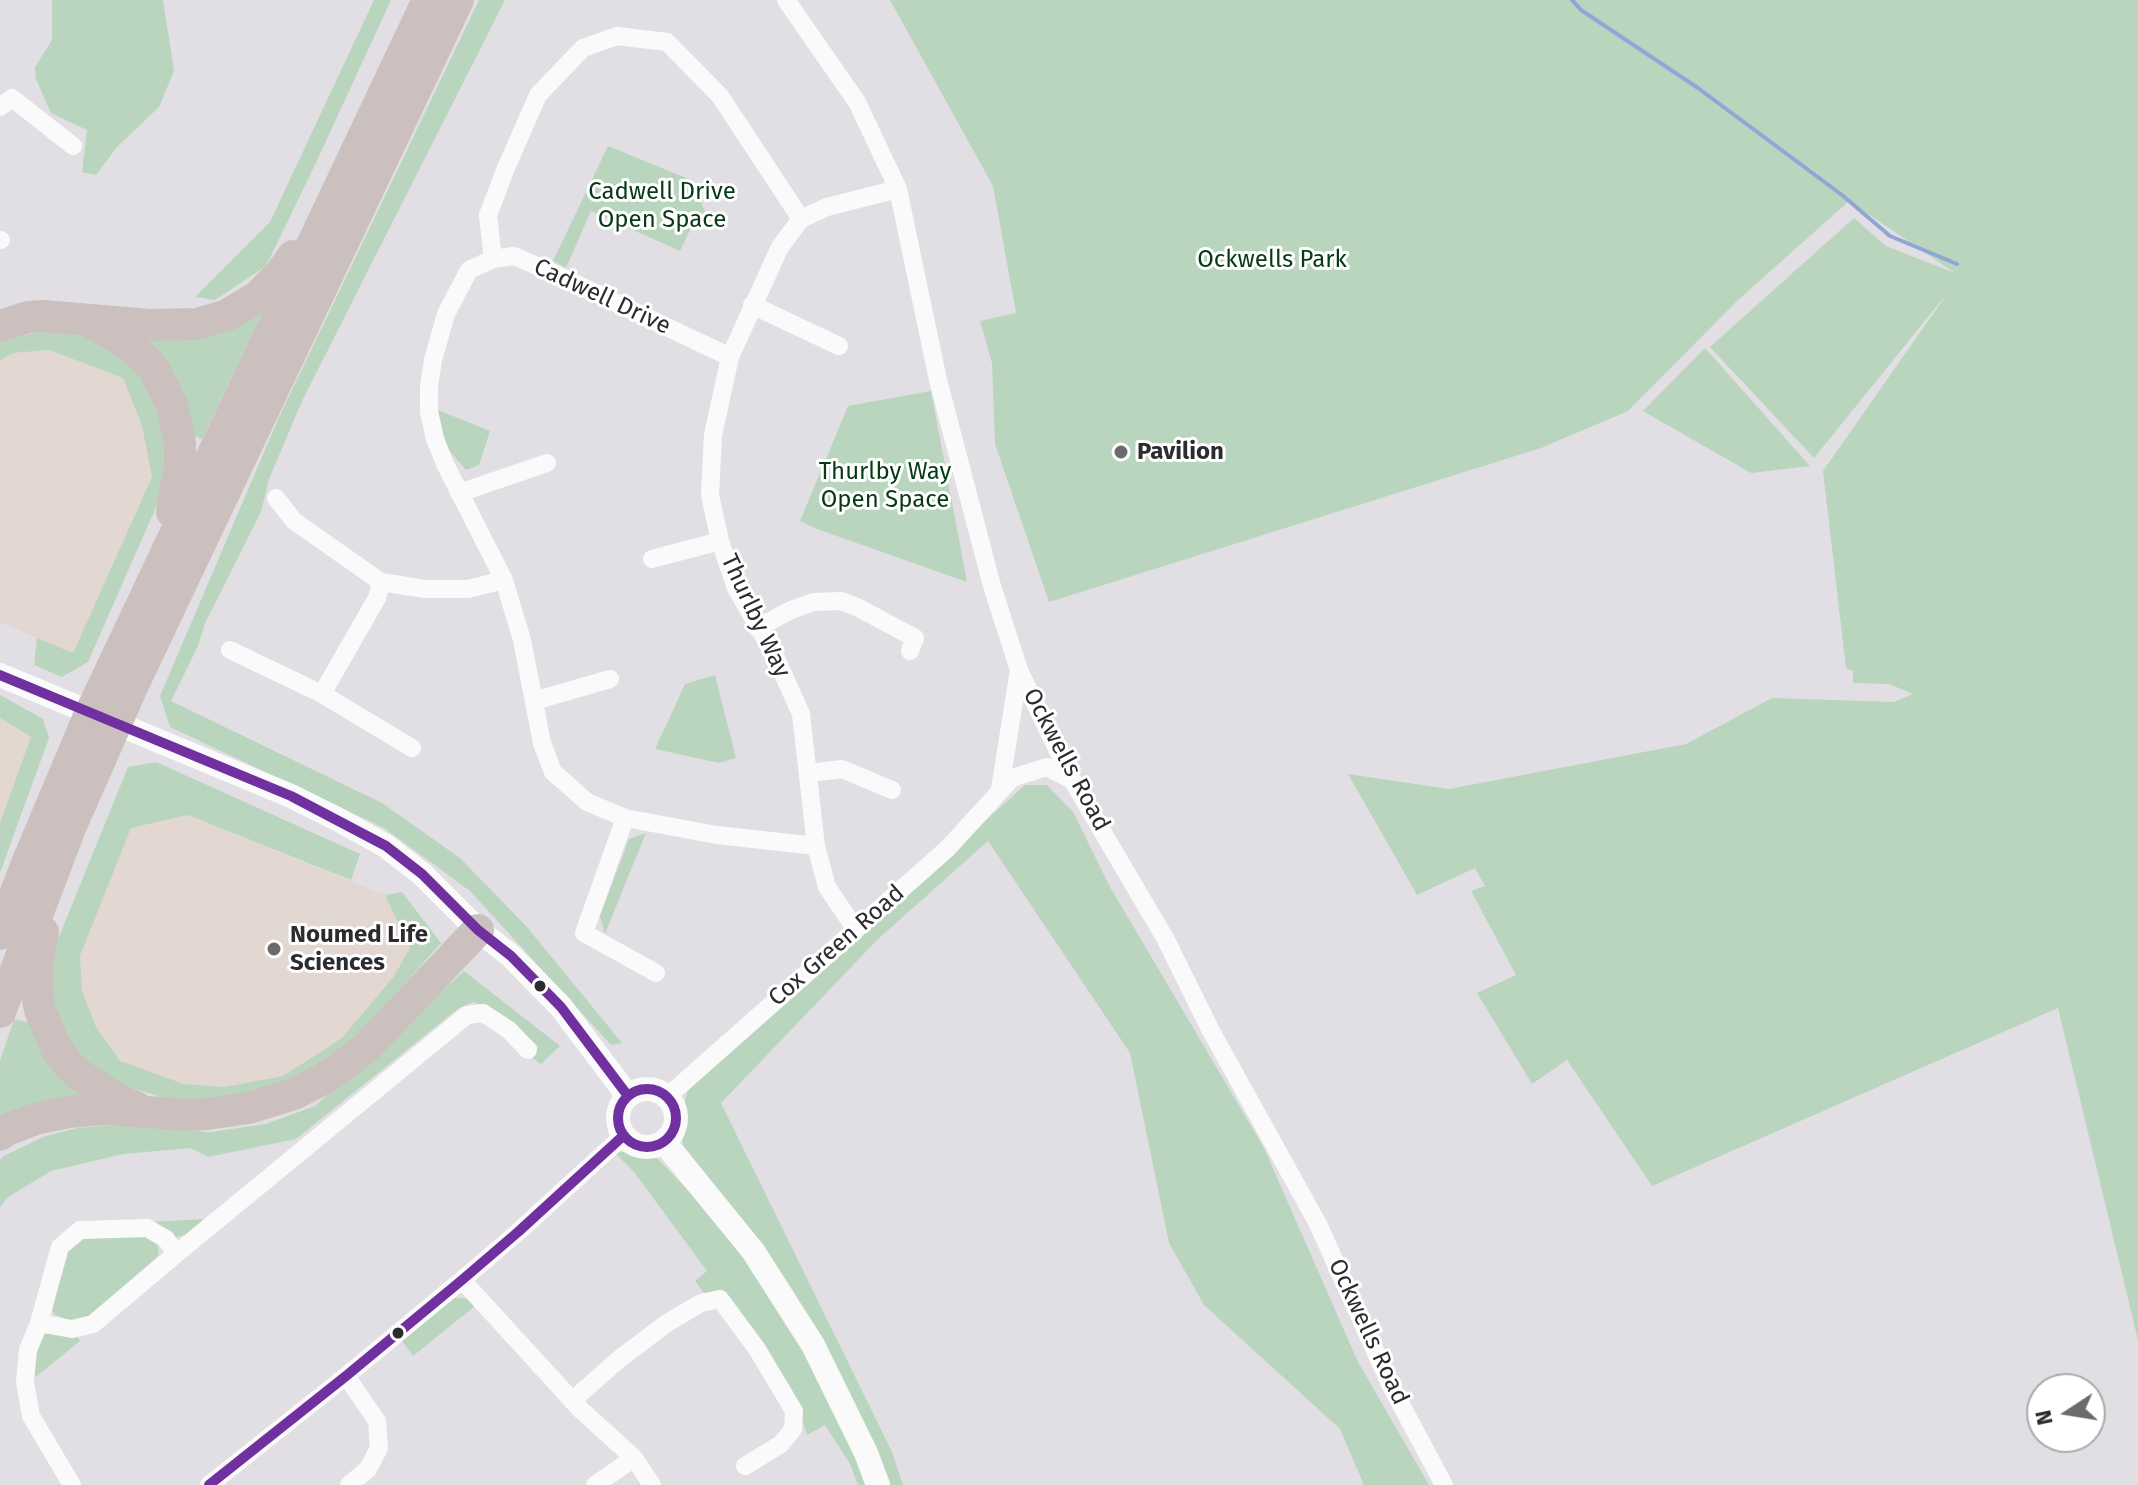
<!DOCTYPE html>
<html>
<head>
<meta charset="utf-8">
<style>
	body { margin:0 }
	#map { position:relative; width:2138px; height:1485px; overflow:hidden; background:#e1dfe3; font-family:"Fira Sans",sans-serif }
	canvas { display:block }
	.north { position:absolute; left:2026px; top:1373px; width:80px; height:80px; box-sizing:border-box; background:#fff; border:2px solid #abaaab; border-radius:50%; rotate:258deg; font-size:22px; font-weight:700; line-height:32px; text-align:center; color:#2c2b2d }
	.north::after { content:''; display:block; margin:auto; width:28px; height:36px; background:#6b6a6d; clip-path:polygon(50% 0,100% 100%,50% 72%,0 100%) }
</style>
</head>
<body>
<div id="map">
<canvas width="2138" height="1485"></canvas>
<div class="north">N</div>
</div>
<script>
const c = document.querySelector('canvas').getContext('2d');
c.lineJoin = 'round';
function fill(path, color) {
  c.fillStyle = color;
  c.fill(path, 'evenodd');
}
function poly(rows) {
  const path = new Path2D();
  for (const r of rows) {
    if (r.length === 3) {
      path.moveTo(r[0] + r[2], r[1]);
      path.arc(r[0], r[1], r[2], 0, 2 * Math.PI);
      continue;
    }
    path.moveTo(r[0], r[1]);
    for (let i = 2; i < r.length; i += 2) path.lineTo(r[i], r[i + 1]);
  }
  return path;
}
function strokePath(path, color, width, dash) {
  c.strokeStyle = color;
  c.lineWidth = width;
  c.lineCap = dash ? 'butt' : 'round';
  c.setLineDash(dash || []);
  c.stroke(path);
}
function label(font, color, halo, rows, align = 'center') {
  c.font = font + ' "Fira Sans",sans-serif';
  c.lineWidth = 6;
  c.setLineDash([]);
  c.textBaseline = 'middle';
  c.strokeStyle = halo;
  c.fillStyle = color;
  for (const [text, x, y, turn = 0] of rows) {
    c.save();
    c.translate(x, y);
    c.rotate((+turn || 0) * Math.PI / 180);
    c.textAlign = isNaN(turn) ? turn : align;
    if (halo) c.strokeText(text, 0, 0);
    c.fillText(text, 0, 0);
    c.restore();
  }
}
fill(poly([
	[49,350,123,378,142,426,152,477,73,653,0,622,0,361,13,353],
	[188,815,385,895,410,948,394,976,342,1038,283,1076,227,1087,184,1084,120,1061,96,1027,82,991,80,956,131,828]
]), '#e3d8d1');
fill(poly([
	[0,718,31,737,0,823]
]), '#e2d8d0');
fill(poly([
	[52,0,163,0,174,71,159,107,117,147,96,175,82,172,87,130,51,113,36,79,35,67,52,40],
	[374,0,391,0,313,169,266,266,215,300,195,297,270,222],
	[479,0,505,0,302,401,269,479,261,512,205,623,198,646,171,701,382,803,460,858,527,927,622,1043,611,1045,470,891,384,828,170,727,160,696,279,417],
	[890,0,2138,0,2138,1340,2058,1008,1652,1186,1567,1060,1532,1084,1477,993,1516,975,1471,891,1485,886,1475,868,1417,895,1348,774,1449,789,1686,744,1772,698,1894,702,1913,694,1889,684,1853,683,1853,671,1846,668,1823,471,1949,291,1814,458,1710,347,1854,218,1886,246,1955,273,1849,201,1738,300,1628,411,1541,448,1049,602,995,444,992,363,980,321,1016,313,993,186],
	[608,146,691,180,707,216,702,230,692,226,680,251,591,211,566,268,553,261],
	[272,293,202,439,188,434,125,329],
	[46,330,93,337,133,363,157,403,166,443,160,498,88,662,62,677,34,665,37,638,73,653,152,477,142,426,123,378,49,350,13,353,0,361,0,341],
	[1705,348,1810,466,1751,473,1643,411],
	[931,391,967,582,817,529,800,521,848,406],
	[438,410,490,431,479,465,466,470,446,447],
	[715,675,736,758,719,763,655,749,685,684],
	[0,695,43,719,49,738,0,873,0,823,31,737,0,718],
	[156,762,360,854,351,880,188,815,131,828,80,956,82,991,96,1027,120,1061,184,1084,225,1087,283,1076,342,1038,394,976,410,948,385,895,402,892,441,943,349,1047,288,1084,223,1103,177,1102,106,1080,77,1059,49,990,54,949,128,767],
	[1025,785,1047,785,1073,812,1110,887,1264,1148,1358,1362,1429,1485,1364,1485,1340,1429,1204,1305,1169,1243,1130,1053,988,841,878,939,721,1103,892,1452,903,1485,888,1485,759,1241,683,1145,681,1119,688,1088],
	[646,833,628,877,605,934,600,916,629,839],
	[464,971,560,1046,541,1064,533,1059,538,1046,500,1013,474,1002,459,1008,296,1139,208,1157,190,1148,123,1154,51,1171,8,1197,0,1207,0,1160,4,1156,43,1137,77,1128,116,1125,211,1132,266,1124,315,1106],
	[14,1019,38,1024,111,1098,0,1126,0,1061],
	[633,1150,654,1155,701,1204,747,1257,807,1349,870,1485,858,1485,850,1464,825,1425,807,1435,800,1414,722,1293,704,1293,695,1281,707,1271,634,1172,615,1153],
	[204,1219,188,1234,174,1238,153,1222],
	[148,1235,157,1241,159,1255,86,1319,71,1321,55,1315,50,1306,68,1249,78,1238],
	[447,1297,470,1299,475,1306,413,1356,400,1338],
	[56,1333,76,1335,80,1341,33,1379,38,1344,45,1334]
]), '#b9d5be');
strokePath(poly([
	[1572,0,1581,10,1698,88,1842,195,1890,236,1957,264]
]), '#90a6d6', 4);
strokePath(poly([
	[786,0,857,102,898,189,938,380,992,586,1019,670,1072,780,1165,938,1211,1031,1318,1224,1390,1384,1444,1485],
	[0,107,12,98,73,146],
	[0,240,1,240],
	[493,259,488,215,506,168,538,95,583,48,617,36,667,42,720,96,801,219],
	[752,305,839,346],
	[730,357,549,271,514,256,493,259,469,270,446,314,433,360,429,386,429,412,435,439,445,464,504,580,522,640,542,743,553,772,587,802,625,818,717,835,816,846],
	[459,493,547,463],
	[276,498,294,521,381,582,425,589,468,589,504,580],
	[652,559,720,541],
	[757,628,791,610,814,602,841,601,857,607,915,638,910,651],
	[230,650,322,694,412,748],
	[322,694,377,598,381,582],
	[534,701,610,679],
	[809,773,842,769,892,790],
	[1000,789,1019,670],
	[625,818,584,933,656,973],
	[856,930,827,887,816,846,801,714,775,656,736,588,720,541,710,495,713,435,730,357,780,247,801,219,827,207,898,189],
	[667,1097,948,848,1012,778,1047,767,1072,780],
	[462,1280,580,1409,634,1458,652,1485],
	[39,1323,72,1329,93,1324,176,1254],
	[346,1376,377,1421,379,1448,368,1469,349,1485],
	[572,1401,618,1360,667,1323,701,1303,720,1299,757,1349,794,1411,793,1429,781,1444,745,1466],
	[72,1485,31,1416,25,1382,28,1350,39,1323,60,1247,80,1230,147,1228,166,1239,176,1254,467,1015,483,1013,509,1030,528,1050],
	[209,1485,346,1376,462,1280,518,1232,623,1136],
	[595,1485,634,1458]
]), '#fafafb', 18);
strokePath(poly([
	[0,675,291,796,339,820,386,846,422,874,478,930,511,956,561,1007,628,1096],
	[647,1118,29],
	[664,1142,753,1251,813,1345,866,1453,878,1485]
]), '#fafafb', 24);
strokePath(poly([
	[93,324,121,339,145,359,155,371,172,405,180,443,180,465,172,512],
	[0,326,28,317,43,316,150,325,197,324,227,315,257,297,280,274,293,256],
	[43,932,37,966,37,993,40,1010,56,1048,67,1063,78,1074,117,1099,136,1107],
	[0,934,28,861,90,714,428,0],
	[0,1012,70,828,132,687,458,0],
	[0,1135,7,1130,35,1119,68,1112,107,1109,187,1115,207,1114,249,1108,294,1094,327,1077,366,1048,478,930]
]), '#ccc0be', 32);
strokePath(poly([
	[0,675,291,796,386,846,422,874,478,930,511,956,561,1007,628,1096],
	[647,1118,29],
	[209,1485,346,1376,462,1280,518,1232,623,1136]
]), '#7030a0', 10);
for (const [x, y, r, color] of [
	[1121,452,8,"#6b6a6d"],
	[274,949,8,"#6b6a6d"],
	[540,986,7,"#2c2b2d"],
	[398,1333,7,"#2c2b2d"]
]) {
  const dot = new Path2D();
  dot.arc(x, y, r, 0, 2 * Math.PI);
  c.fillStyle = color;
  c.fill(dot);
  strokePath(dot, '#fff', 3);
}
label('24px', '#063a15', '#fff', [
	["Cadwell Drive",662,192],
	["Open Space",662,220],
	["Ockwells Park",1272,260],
	["Thurlby Way",885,472],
	["Open Space",885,500]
]);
label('24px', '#2c2b2d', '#fff', [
	["Cadwell Drive",602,297,25],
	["Thurlby Way",755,616,65],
	["Ockwells Road",1066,760,62],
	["Cox Green Road",837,946,-41],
	["Ockwells Road",1368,1332,65]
]);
label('bold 24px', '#2c2b2d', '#fff', [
	["Pavilion",1137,452],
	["Noumed Life",290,935],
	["Sciences",290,963]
], 'left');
</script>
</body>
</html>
